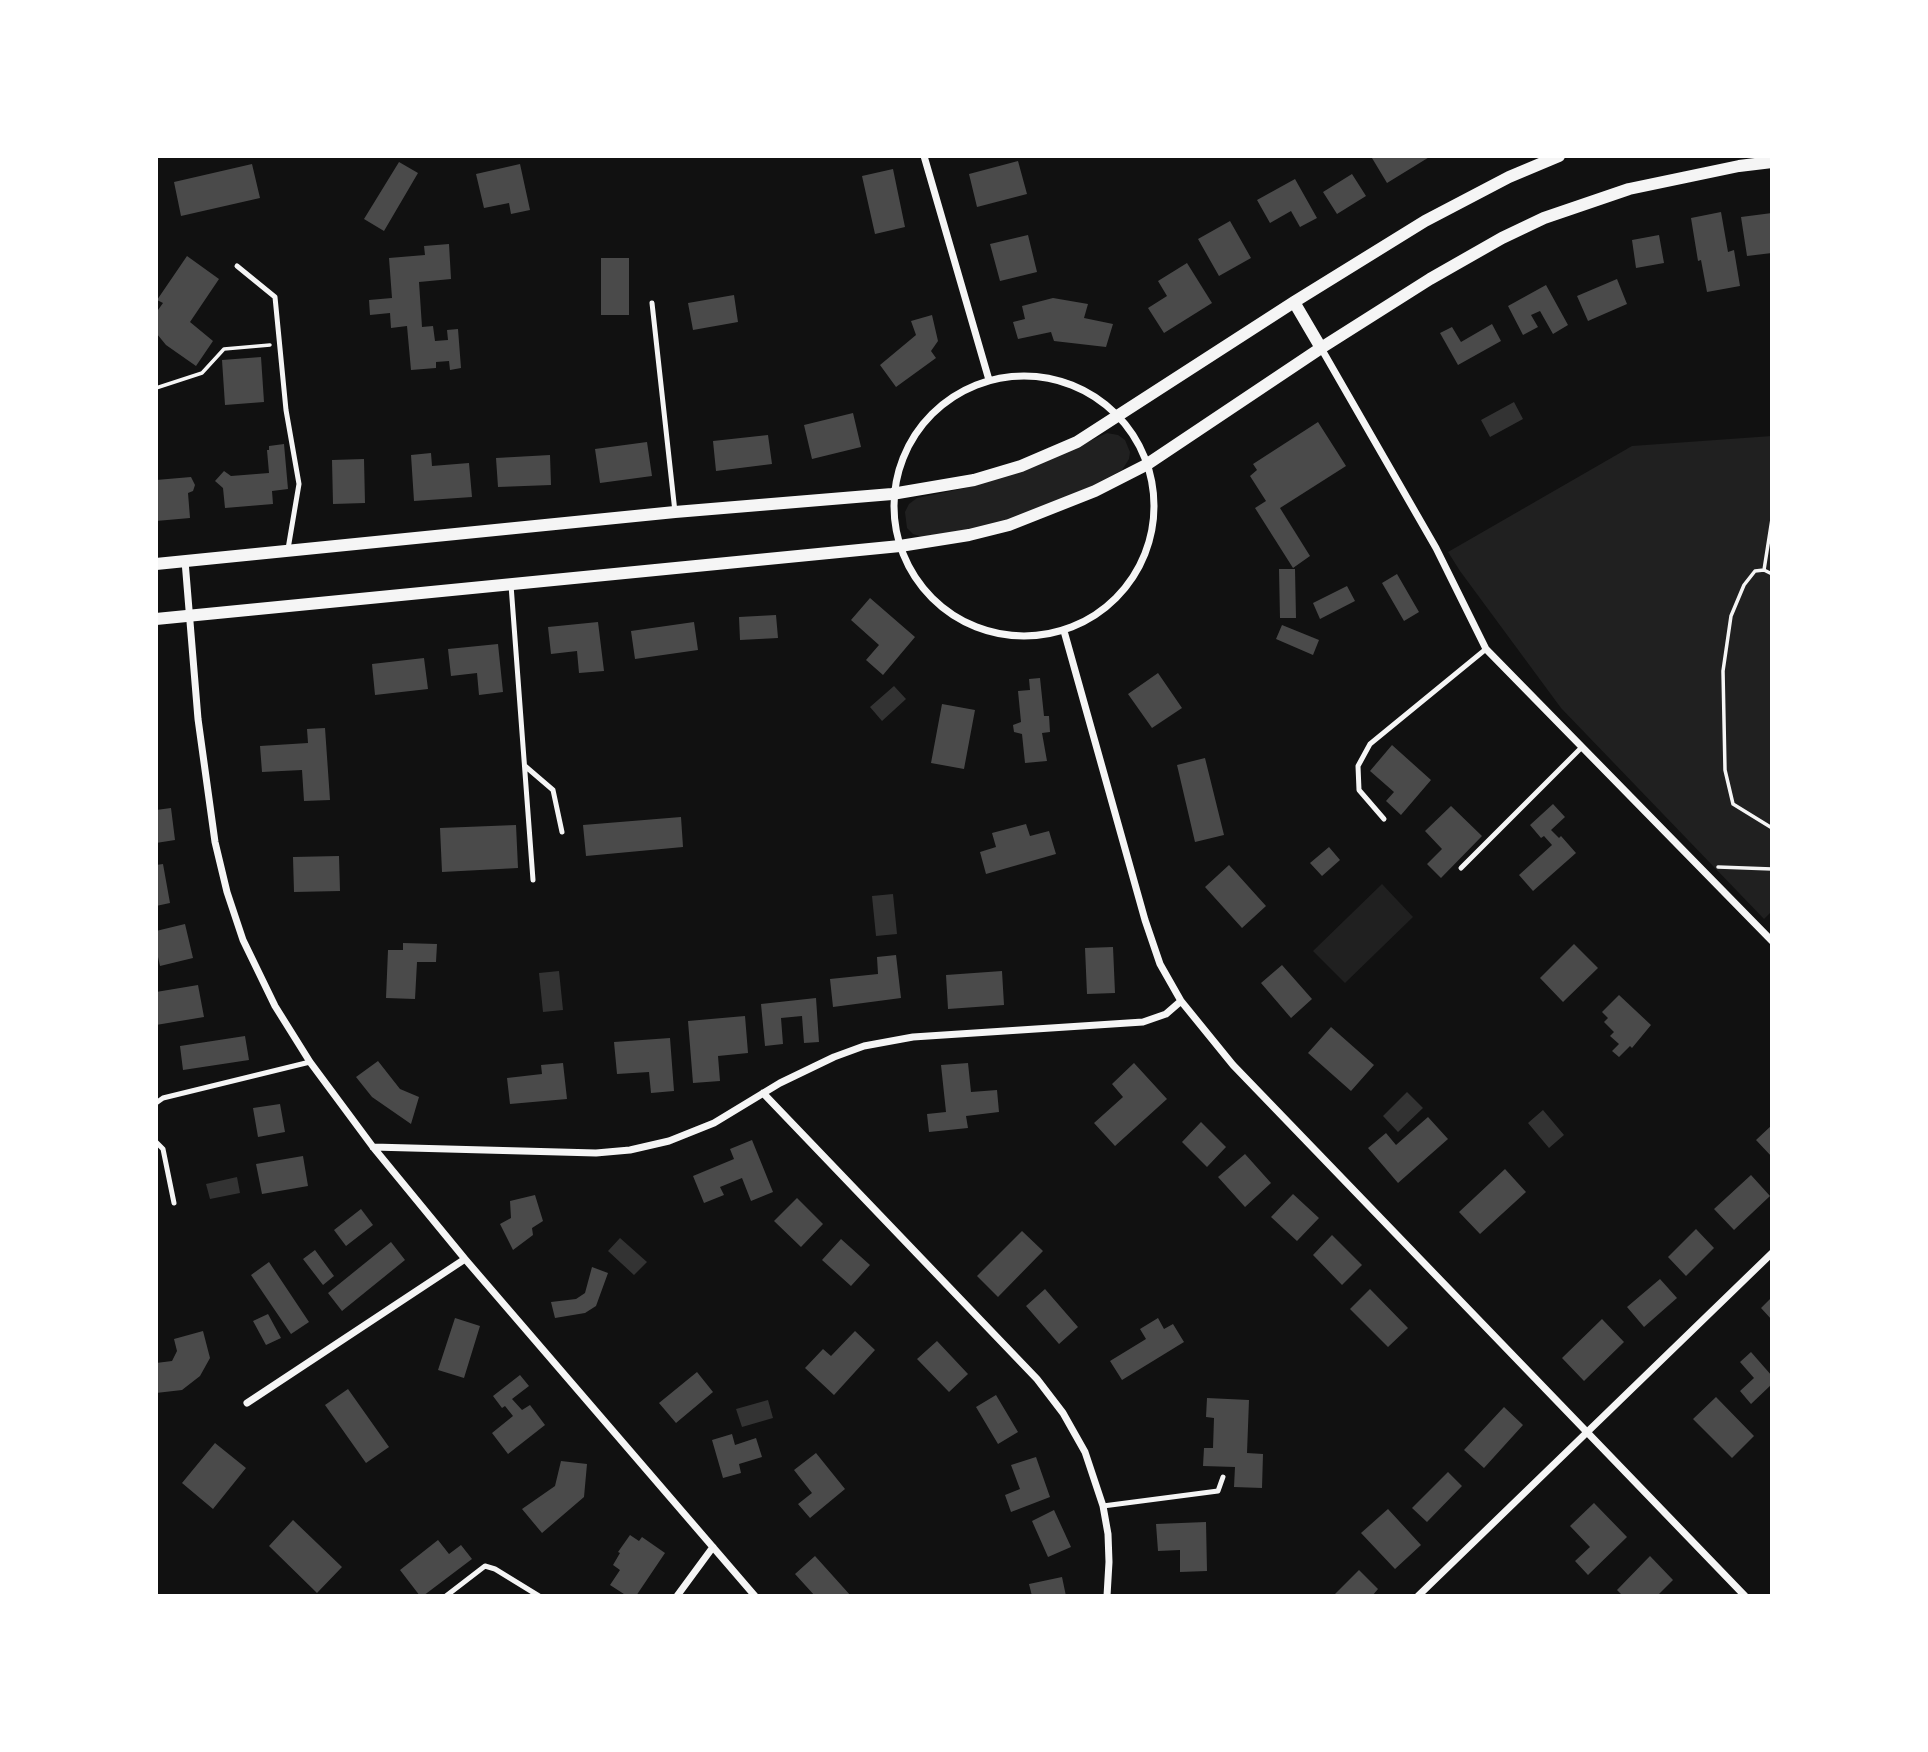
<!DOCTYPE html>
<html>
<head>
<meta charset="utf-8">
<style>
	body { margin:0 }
	#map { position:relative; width:1928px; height:1752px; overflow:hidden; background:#111; font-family:Helvetica,sans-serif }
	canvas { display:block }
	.frame { position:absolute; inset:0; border:158px solid #fff; pointer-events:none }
</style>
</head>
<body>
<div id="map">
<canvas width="1928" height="1752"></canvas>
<div class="frame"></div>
</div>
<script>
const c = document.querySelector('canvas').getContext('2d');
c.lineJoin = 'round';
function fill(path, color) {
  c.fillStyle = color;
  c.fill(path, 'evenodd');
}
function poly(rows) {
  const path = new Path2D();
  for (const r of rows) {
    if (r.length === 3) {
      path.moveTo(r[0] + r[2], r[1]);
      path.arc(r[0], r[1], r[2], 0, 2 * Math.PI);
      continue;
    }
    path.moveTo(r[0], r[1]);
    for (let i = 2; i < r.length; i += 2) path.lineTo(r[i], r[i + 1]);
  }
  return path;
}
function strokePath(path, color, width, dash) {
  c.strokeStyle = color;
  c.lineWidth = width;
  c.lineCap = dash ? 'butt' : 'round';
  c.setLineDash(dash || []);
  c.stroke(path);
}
fill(poly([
	[1107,433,1118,435,1125,440,1130,452,1129,459,1122,470,1092,486,1008,519,964,530,922,537,913,534,907,528,905,512,909,504,917,498,966,488,1036,466],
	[1772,436,1772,911,1764,919,1561,708,1460,571,1448,552,1632,446],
	[1382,884,1413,917,1345,983,1313,951]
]), '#202020');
fill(poly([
	[1514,402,1523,419,1490,437,1481,420],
	[894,686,906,699,882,721,870,707],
	[893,894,897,934,876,936,872,896],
	[559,971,563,1010,543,1012,539,973],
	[1407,1092,1423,1108,1398,1132,1383,1116],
	[1543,1110,1564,1135,1549,1148,1528,1123],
	[237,1177,240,1193,210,1199,206,1184],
	[620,1238,647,1262,634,1275,608,1251],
	[768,1400,773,1418,742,1427,736,1409]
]), '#333');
fill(poly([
	[1375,156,1431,156,1387,183,1372,158],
	[1018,161,1027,194,977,207,969,174],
	[399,162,418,173,384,231,364,219],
	[252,164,260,198,181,216,174,182],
	[520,164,530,210,511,214,509,203,484,208,476,174],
	[893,169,905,227,875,234,862,176],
	[1352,174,1366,196,1337,214,1323,192],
	[1295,179,1317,218,1300,227,1291,211,1270,223,1257,200],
	[1721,212,1728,252,1734,250,1740,286,1707,292,1701,260,1698,261,1691,218],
	[1772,213,1772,253,1747,256,1741,217],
	[1230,221,1251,258,1219,276,1198,239],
	[1028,235,1037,272,1000,281,990,244],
	[1659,235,1664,263,1636,268,1632,240],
	[449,244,451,279,419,282,422,327,433,326,435,341,448,340,447,330,458,329,461,368,450,370,449,361,436,362,436,368,411,370,407,326,391,328,390,313,370,315,369,300,392,298,389,258,425,255,424,246],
	[187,256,219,279,190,322,213,341,196,366,166,345,157,334,156,326,158,310,163,303,157,300],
	[601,258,629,258,629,315,601,315],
	[1187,263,1212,303,1164,333,1148,308,1167,296,1158,281],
	[1617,279,1627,304,1588,321,1577,296],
	[1546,285,1568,325,1553,334,1540,311,1531,315,1538,327,1523,335,1508,306],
	[734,295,738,322,693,330,688,303],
	[1053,298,1088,304,1084,318,1113,324,1106,347,1054,341,1051,332,1018,339,1013,322,1025,319,1022,306],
	[932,315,938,341,931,351,936,358,896,387,880,365,916,335,911,321],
	[1492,324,1501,341,1458,365,1440,333,1452,327,1461,342],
	[261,357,264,402,225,405,222,360],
	[853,413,861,447,812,459,804,425],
	[1318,422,1346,466,1280,508,1310,556,1293,568,1255,508,1266,501,1250,476,1257,470,1253,464],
	[768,435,772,464,716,471,713,441],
	[647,442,652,476,600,483,595,449],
	[284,444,288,489,272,491,273,504,225,508,223,488,215,481,224,471,231,476,269,473,267,450,269,450,269,446],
	[431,453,432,466,469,463,472,497,414,501,411,455],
	[550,455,551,485,498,487,496,458],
	[364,459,365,503,333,504,332,460],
	[191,477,195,485,193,491,188,493,190,518,156,521,156,480],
	[1279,569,1295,569,1296,618,1280,618],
	[1397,574,1419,612,1404,621,1382,583],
	[1347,586,1355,601,1320,619,1313,603],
	[870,598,915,637,883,675,866,660,879,645,851,620],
	[776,615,778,638,740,640,739,617],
	[598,622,604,671,579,673,577,651,551,654,548,627],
	[694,622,698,650,635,659,631,631],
	[1282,625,1319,640,1313,655,1276,639],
	[498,644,503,692,479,695,477,673,451,676,448,649],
	[424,658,428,689,375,695,372,664],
	[1158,673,1182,708,1152,728,1128,694],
	[1040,678,1044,716,1049,716,1050,732,1042,733,1047,761,1025,763,1022,734,1014,732,1013,725,1021,722,1018,691,1030,690,1029,679],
	[942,704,975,710,964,769,931,763],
	[325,728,330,800,304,801,302,770,262,772,260,746,308,743,307,729],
	[1392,745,1431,780,1401,815,1386,801,1394,792,1370,771],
	[1205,758,1224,835,1195,842,1177,765],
	[1553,804,1565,817,1551,830,1559,838,1561,836,1576,853,1533,891,1519,875,1552,845,1544,836,1541,838,1530,825],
	[1451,806,1482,836,1441,878,1427,864,1442,849,1425,831],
	[171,808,175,840,156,843,156,810],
	[681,817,683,847,586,856,583,825],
	[1026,824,1030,836,1049,831,1056,854,986,874,980,852,996,847,992,833],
	[516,825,518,868,442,872,440,828],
	[1329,847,1340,860,1322,876,1310,863],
	[339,856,340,891,294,892,293,857],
	[163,864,170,903,156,906,156,865],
	[1229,865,1266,906,1242,928,1205,887],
	[185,924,193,958,160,966,156,948,156,931],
	[403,943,437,944,436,962,417,962,415,999,386,998,388,950,403,950],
	[1574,944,1598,968,1563,1002,1540,978],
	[1113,947,1115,993,1087,994,1085,948],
	[896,955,901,998,833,1007,830,979,878,974,877,957],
	[1282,965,1312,999,1291,1018,1261,983],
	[1002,971,1004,1005,948,1009,946,975],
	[198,985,204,1017,156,1025,156,992],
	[1619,995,1651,1025,1632,1048,1630,1046,1619,1057,1612,1051,1619,1044,1610,1036,1614,1032,1604,1022,1608,1018,1602,1012],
	[816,998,819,1042,804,1043,802,1016,781,1018,783,1044,765,1046,761,1004],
	[745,1016,748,1053,718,1056,720,1081,693,1083,688,1021],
	[1331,1027,1374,1065,1351,1091,1308,1053],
	[245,1036,249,1060,183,1070,180,1046],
	[670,1038,674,1091,651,1093,649,1072,617,1074,614,1042],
	[378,1061,400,1089,419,1097,411,1124,372,1097,356,1077],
	[563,1063,567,1099,510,1104,507,1078,542,1074,541,1065],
	[968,1063,971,1092,997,1090,999,1112,966,1116,968,1128,929,1132,927,1114,946,1112,941,1065],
	[1134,1063,1167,1099,1115,1146,1094,1123,1123,1097,1112,1084],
	[280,1104,285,1132,258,1137,253,1108],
	[1428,1117,1448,1139,1398,1183,1368,1148,1386,1133,1396,1145],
	[1201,1122,1226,1147,1207,1167,1182,1142],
	[1772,1125,1772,1157,1756,1140],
	[752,1140,773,1192,751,1201,742,1178,720,1187,724,1195,704,1203,693,1176,734,1159,730,1149],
	[1245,1154,1271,1183,1245,1207,1218,1177],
	[303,1156,308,1186,262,1194,256,1164],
	[1505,1169,1526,1192,1480,1234,1459,1212],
	[1751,1175,1770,1196,1734,1230,1714,1209],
	[1293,1194,1319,1218,1297,1241,1271,1217],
	[535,1195,543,1221,532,1228,533,1235,513,1250,500,1224,511,1218,510,1201],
	[797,1198,823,1224,801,1247,774,1221],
	[361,1209,373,1225,346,1246,334,1230],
	[1696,1229,1714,1248,1686,1276,1668,1257],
	[1022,1231,1043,1251,998,1297,977,1276],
	[1332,1235,1362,1265,1342,1285,1313,1255],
	[841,1239,870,1265,851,1286,822,1260],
	[391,1242,405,1260,342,1311,328,1293],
	[315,1250,334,1276,323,1285,303,1259],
	[269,1262,309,1322,291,1334,251,1275],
	[592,1267,608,1273,596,1306,585,1313,555,1318,551,1302,576,1299,585,1293],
	[1660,1279,1677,1298,1644,1327,1627,1307],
	[1045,1289,1078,1327,1059,1344,1026,1306],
	[1370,1289,1408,1328,1388,1347,1350,1309],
	[1772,1297,1772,1320,1761,1308],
	[268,1314,281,1338,266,1345,253,1321],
	[455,1318,480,1326,464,1378,438,1370],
	[1158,1318,1164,1329,1173,1324,1184,1342,1122,1380,1110,1361,1146,1339,1140,1329],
	[1602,1319,1624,1342,1584,1381,1562,1358],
	[203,1331,210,1358,200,1376,182,1390,156,1393,156,1363,172,1361,177,1351,174,1339],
	[855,1331,875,1350,834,1395,805,1368,823,1349,831,1356],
	[937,1341,968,1374,949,1392,917,1359],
	[1751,1352,1772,1376,1772,1384,1751,1404,1740,1391,1754,1378,1740,1362],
	[697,1372,713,1392,676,1423,659,1403],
	[520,1375,529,1386,512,1399,522,1410,530,1405,545,1425,508,1454,492,1433,513,1416,505,1406,502,1408,493,1396],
	[348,1389,389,1447,366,1463,325,1405],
	[996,1395,1018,1432,998,1444,976,1407],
	[1716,1397,1754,1436,1732,1458,1693,1419],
	[1207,1398,1249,1400,1247,1453,1263,1454,1262,1488,1234,1487,1235,1467,1203,1466,1204,1448,1213,1448,1214,1418,1206,1417],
	[1504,1407,1523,1425,1484,1468,1464,1450],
	[732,1434,735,1445,756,1438,762,1457,739,1464,741,1473,723,1478,712,1440],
	[215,1443,246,1468,213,1509,182,1483],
	[816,1453,845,1489,810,1518,798,1504,812,1493,794,1470],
	[1036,1457,1050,1497,1011,1512,1005,1495,1020,1489,1011,1465],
	[561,1461,587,1464,584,1497,542,1533,522,1509,555,1486],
	[1448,1472,1462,1486,1427,1522,1412,1508],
	[1594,1503,1627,1537,1588,1575,1575,1561,1590,1547,1570,1526],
	[1388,1509,1421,1545,1395,1569,1361,1533],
	[1054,1510,1071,1547,1048,1557,1032,1521],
	[293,1520,342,1567,317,1593,269,1546],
	[1206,1522,1207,1571,1180,1572,1180,1550,1158,1551,1156,1524],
	[630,1535,639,1541,642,1537,665,1553,636,1596,627,1596,610,1585,620,1570,613,1565,620,1553,618,1552],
	[438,1540,449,1554,461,1545,472,1559,423,1596,420,1596,400,1570],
	[815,1556,851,1596,815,1596,795,1574],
	[1650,1556,1673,1580,1657,1596,1623,1596,1617,1590],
	[1359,1570,1378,1589,1372,1596,1333,1596],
	[1062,1577,1066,1596,1032,1596,1029,1584]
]), '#4a4a4a');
strokePath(poly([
	[156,388,202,373,224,349,270,345],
	[1764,570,1772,519],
	[1772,574,1764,570,1755,571,1744,585,1731,616,1723,671,1725,770,1733,804,1772,828],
	[1718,867,1772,869]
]), '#f5f5f5', 3.5);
strokePath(poly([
	[237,266,275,297,286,410,299,484,288,549],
	[652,303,675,512],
	[511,585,533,880],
	[525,766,553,790,562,832],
	[1384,819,1359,790,1358,766,1370,744,1486,649],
	[1461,868,1581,748],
	[156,1103,163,1098,310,1062],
	[156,1142,163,1149,174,1203],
	[1103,1506,1218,1491,1223,1477],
	[446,1596,485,1566,495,1569,539,1596]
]), '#f5f5f5', 5);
strokePath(poly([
	[924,156,989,380],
	[1321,348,1436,548,1486,649,1772,941],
	[1024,506,130],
	[185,561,198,719,215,842,227,892,243,940,275,1006,310,1062,373,1147,465,1259,755,1596],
	[1064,631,1145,920,1160,964,1181,1001,1233,1065,1745,1596],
	[763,1093,1037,1379,1063,1413,1085,1452,1103,1506,1108,1534,1109,1562,1107,1596],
	[373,1147,596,1153,630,1150,669,1141,714,1123,780,1083,834,1057,864,1046,913,1037,1143,1022,1166,1014,1181,1001],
	[247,1403,465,1259],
	[677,1596,713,1547],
	[1418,1596,1772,1253]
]), '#f5f5f5', 7);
strokePath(poly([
	[1294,302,1321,348],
	[156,564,675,512,892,494,974,480,1021,466,1077,442,1294,302,1425,221,1509,177,1559,156],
	[156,619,900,546,969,535,1009,525,1095,491,1146,465,1321,348,1430,279,1502,238,1544,218,1629,189,1739,166,1772,162]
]), '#f5f5f5', 12);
</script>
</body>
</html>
